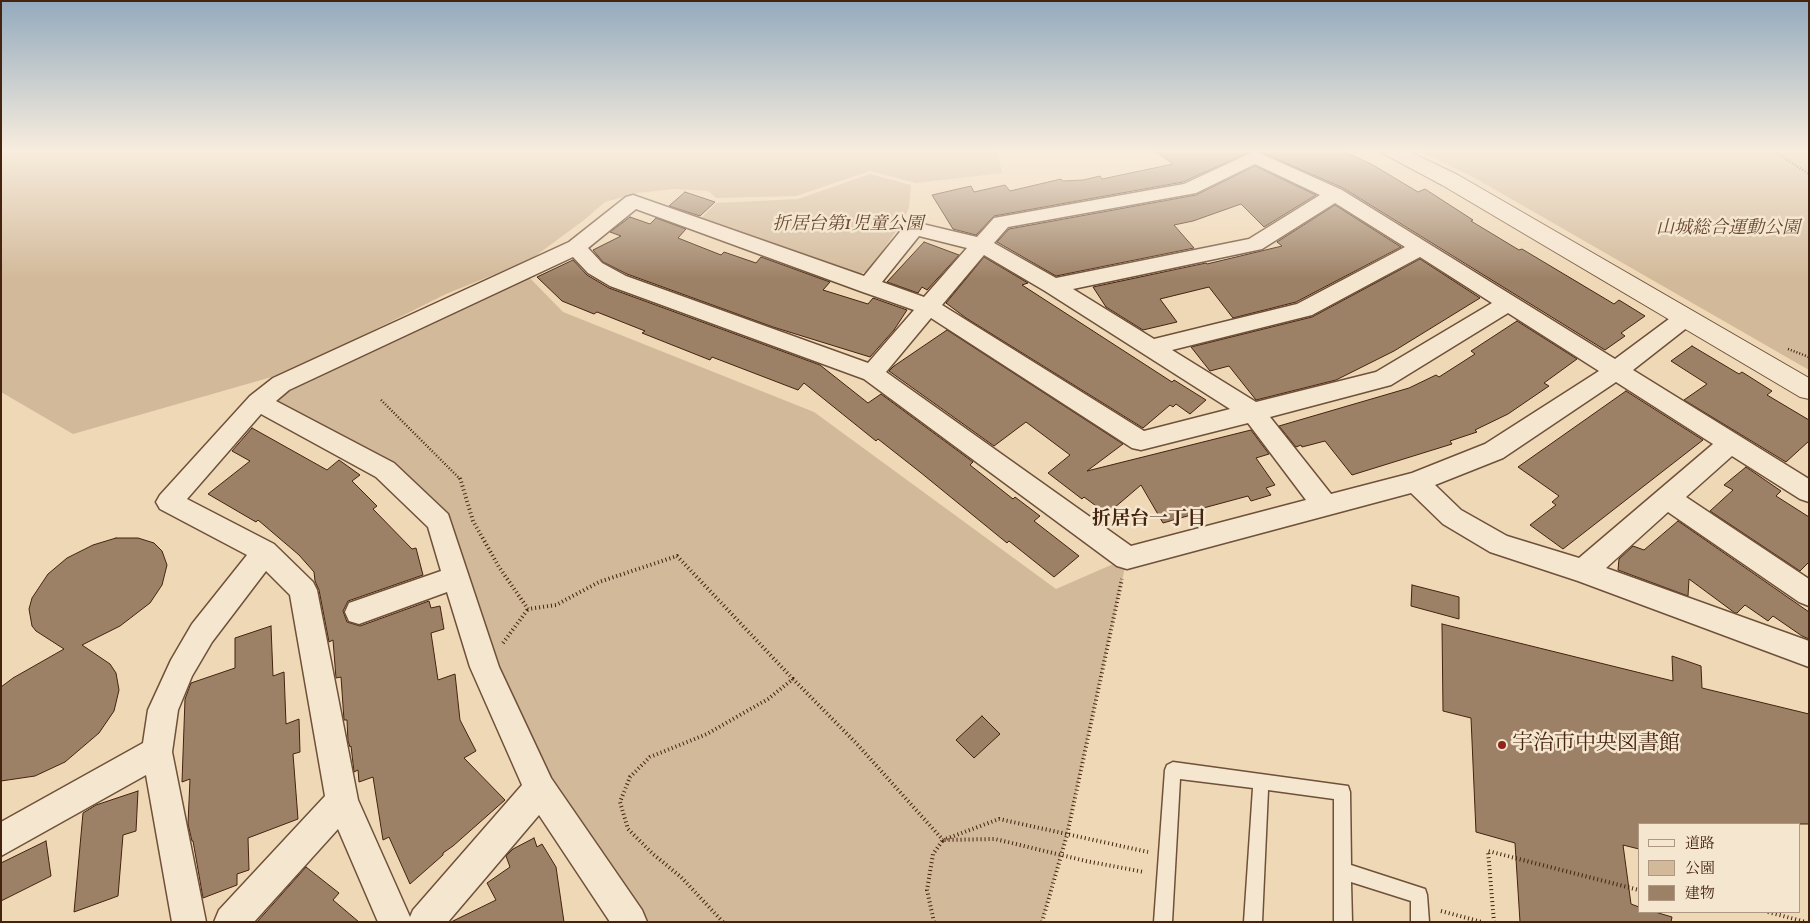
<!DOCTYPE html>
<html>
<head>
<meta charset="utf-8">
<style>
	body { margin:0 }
	#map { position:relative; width:1810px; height:923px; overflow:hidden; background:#efd8b6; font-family:Vollkorn,"Noto Serif JP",serif }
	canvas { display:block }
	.frame { position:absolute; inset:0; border:2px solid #44230f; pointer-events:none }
	.legend { position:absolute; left:1638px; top:823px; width:162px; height:90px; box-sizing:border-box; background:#f5e6d0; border:1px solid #ae9883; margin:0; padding:6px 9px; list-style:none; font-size:15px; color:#44230f }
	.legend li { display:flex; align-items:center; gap:10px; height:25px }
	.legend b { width:25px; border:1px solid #ae9883 }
</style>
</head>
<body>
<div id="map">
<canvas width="1810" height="923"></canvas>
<div class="frame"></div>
<ul class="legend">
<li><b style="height:6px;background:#f5e6d0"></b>道路</li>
<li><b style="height:14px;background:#d2b99a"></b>公園</li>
<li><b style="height:14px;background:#9d8166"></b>建物</li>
</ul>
</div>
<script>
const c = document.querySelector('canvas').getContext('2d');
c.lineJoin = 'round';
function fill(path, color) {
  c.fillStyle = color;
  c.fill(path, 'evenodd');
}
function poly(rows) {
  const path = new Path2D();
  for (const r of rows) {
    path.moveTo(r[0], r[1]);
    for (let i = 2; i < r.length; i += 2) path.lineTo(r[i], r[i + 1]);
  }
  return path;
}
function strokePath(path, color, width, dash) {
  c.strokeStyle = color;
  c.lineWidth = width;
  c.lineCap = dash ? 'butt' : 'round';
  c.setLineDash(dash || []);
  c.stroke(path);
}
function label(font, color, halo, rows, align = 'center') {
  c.font = font + ' Vollkorn,"Noto Serif JP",serif';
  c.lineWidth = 5;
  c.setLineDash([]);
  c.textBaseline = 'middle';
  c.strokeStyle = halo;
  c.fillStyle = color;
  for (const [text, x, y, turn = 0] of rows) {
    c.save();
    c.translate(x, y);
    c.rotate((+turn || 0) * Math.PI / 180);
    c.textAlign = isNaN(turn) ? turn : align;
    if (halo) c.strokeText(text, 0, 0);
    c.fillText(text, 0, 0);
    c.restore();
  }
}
fill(poly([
	[1,150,997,150,1002,173,916,183,870,171,796,196,716,198,708,191,674,189,638,193,605,202,584,220,530,260,446,294,302,366,523,271,563,312,814,412,1056,589,1127,558,1067,835,1042,922,630,922,540,789,439,522,385,470,258,402,289,372,73,434,1,392],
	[1417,150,1809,150,1809,370,1473,177],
	[870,174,911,185,909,208,899,227,868,272,853,274,701,218,716,203,798,199]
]), '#d2b99a');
const building = poly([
	[1153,150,1254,150,1183,182,994,216,976,235,953,229,932,195,971,186,974,192,1005,185,1010,191,1061,179,1063,181,1083,180,1100,176,1102,179,1173,164,1153,150],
	[1256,150,1341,150,1373,165,1418,192,1425,189,1473,220,1471,221,1519,250,1522,249,1614,304,1619,300,1645,316,1621,333,1625,336,1605,350,1343,188,1256,150],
	[1255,166,1316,195,1264,227,1241,204,1193,221,1174,225,1194,248,1056,276,997,242,1009,229,1196,195,1255,166],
	[685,192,715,202,700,216,669,206,685,192],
	[1335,205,1401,247,1296,302,1233,318,1209,287,1160,299,1177,322,1143,330,1106,307,1093,287,1206,263,1207,264,1282,246,1277,242,1335,205],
	[630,217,650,224,656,218,686,229,678,238,721,255,724,252,756,263,761,257,830,282,823,290,868,304,873,298,907,310,894,330,870,357,773,327,627,274,603,262,593,250,621,236,610,232,630,217],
	[924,242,959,255,927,290,922,287,918,293,887,282,924,242],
	[984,257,1028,283,1022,285,1172,382,1174,380,1206,400,1190,414,1176,404,1173,407,1170,405,1143,428,966,318,946,303,984,257],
	[1420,259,1480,298,1394,351,1336,380,1256,400,1229,366,1210,371,1191,347,1312,317,1420,259],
	[573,260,587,275,609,288,820,365,868,403,881,394,973,462,970,465,1013,499,1015,497,1040,516,1034,521,1079,556,1054,577,1009,541,1007,543,920,472,878,439,876,441,804,383,798,390,712,357,710,360,642,333,645,331,597,312,594,314,562,301,537,277,573,260],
	[1517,321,1577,359,1544,383,1549,386,1508,414,1475,430,1477,432,1450,441,1452,444,1352,475,1325,441,1302,447,1301,445,1296,447,1279,426,1409,388,1436,375,1439,377,1475,354,1471,351,1517,321],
	[947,330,1123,444,1087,471,1251,430,1269,454,1256,458,1275,485,1266,488,1271,495,1251,501,1248,496,1196,510,1198,513,1163,523,1141,485,1107,514,1084,497,1082,499,1048,473,1070,455,1026,422,994,446,889,371,894,366,947,330],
	[1692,346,1739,374,1742,372,1772,391,1767,395,1809,420,1809,441,1786,462,1684,400,1707,384,1671,361,1692,346],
	[1626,391,1703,440,1563,549,1530,525,1556,505,1552,502,1559,496,1518,467,1626,391],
	[252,428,327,470,339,460,360,475,352,481,377,506,373,509,412,549,416,548,423,575,348,601,343,611,347,622,360,626,429,601,431,608,440,606,444,629,431,633,438,680,455,674,460,720,476,751,464,758,505,800,453,846,443,853,443,855,410,884,389,837,383,840,373,777,359,782,358,770,354,772,351,746,350,747,348,741,347,720,344,720,341,677,336,678,333,640,329,642,319,590,315,581,314,572,299,555,258,520,256,522,208,494,250,461,232,451,252,428],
	[1746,467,1781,491,1776,496,1809,517,1809,562,1800,571,1710,511,1733,490,1724,485,1746,467],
	[1678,521,1809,612,1809,639,1802,636,1773,616,1768,621,1745,605,1737,613,1735,613,1689,579,1688,596,1618,570,1619,559,1633,546,1644,550,1678,521],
	[116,538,138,538,154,543,162,551,167,565,162,585,150,603,120,626,82,645,110,664,116,673,119,690,114,711,99,733,65,762,35,776,1,781,1,687,13,678,64,649,36,631,32,626,29,609,32,598,48,574,67,558,93,545,116,538],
	[1412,585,1459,597,1459,619,1411,606,1412,585],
	[1442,624,1673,681,1672,656,1701,666,1702,688,1809,714,1809,824,1639,824,1639,849,1623,845,1631,904,1639,907,1639,912,1655,912,1672,917,1671,922,1520,922,1515,843,1476,832,1471,718,1443,711,1442,624],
	[271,626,273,676,284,672,286,724,299,719,300,752,293,754,298,819,248,838,249,870,237,874,237,885,203,898,193,841,192,841,188,824,190,779,182,782,185,699,191,683,235,668,235,638,271,626],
	[982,716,1000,734,974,758,956,740,982,716],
	[138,791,136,831,123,835,118,896,74,912,83,813,96,805,138,791],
	[534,838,537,847,542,844,556,867,564,922,451,922,496,900,487,883,510,867,506,856,513,849,534,838],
	[46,841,51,876,1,901,1,863,46,841],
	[306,867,339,893,333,900,359,922,257,922,306,867]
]);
fill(building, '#9d8166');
strokePath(building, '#44230f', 1);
const service = poly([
	[1173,762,1348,786,1350,792,1351,865,1425,889,1427,895,1429,922,1411,922,1411,901,1351,882,1352,922,1334,922,1334,799,1268,790,1262,922,1244,922,1253,788,1180,779,1172,922,1154,922,1165,770,1167,765,1173,762]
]);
const minor = poly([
	[1255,151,1342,190,1615,359,1677,313,1685,310,1693,313,1696,318,1693,323,1633,370,1809,479,1809,502,1800,499,1732,456,1686,497,1809,579,1809,606,1799,602,1668,512,1606,568,1809,641,1809,667,1578,581,1490,552,1443,524,1411,493,1127,569,1117,566,864,379,610,286,588,273,573,257,289,390,276,401,394,463,448,514,499,667,551,778,642,910,647,922,610,922,539,815,448,922,378,922,338,829,254,922,214,922,219,910,325,796,290,595,266,571,212,642,192,676,178,710,172,752,206,922,172,922,146,775,1,856,1,822,143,743,148,710,171,660,192,624,247,555,160,509,156,502,160,495,250,396,273,378,569,242,626,197,633,195,864,276,907,223,914,222,977,237,994,218,1184,184,1255,151],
	[1255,164,1320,195,1249,239,1056,278,994,243,1008,227,1196,193,1255,164],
	[1335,203,1405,247,1297,304,1154,339,1073,289,1262,249,1335,203],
	[636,209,860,291,914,310,868,363,626,276,602,263,588,248,636,209],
	[919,236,967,248,924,297,882,282,919,236],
	[984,255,1045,291,1230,409,1144,431,942,305,984,255],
	[1420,257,1492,303,1376,372,1256,402,1172,350,1312,315,1420,257],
	[1508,313,1599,371,1485,444,1412,473,1331,494,1270,417,1391,385,1508,313],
	[931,318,1132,448,1141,450,1248,423,1306,500,1131,546,886,372,931,318],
	[1616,382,1713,444,1579,558,1507,536,1461,510,1435,485,1503,458,1616,382],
	[261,414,376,477,428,527,441,571,349,603,345,612,349,621,359,624,447,592,470,667,522,785,413,910,410,917,358,800,317,590,313,582,274,544,187,499,261,414]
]);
const tertiary = poly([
	[1381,150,1406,150,1458,175,1809,378,1809,399,1800,397,1442,185,1384,154,1381,150]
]);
strokePath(service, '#6f5039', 3);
strokePath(minor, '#6f5039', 3);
strokePath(tertiary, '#6f5039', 2);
strokePath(poly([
	[1772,150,1809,174],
	[1788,349,1809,357],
	[381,400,460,479]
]), '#44230f', 2.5, [1, 2]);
strokePath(poly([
	[460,478,473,521,499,567,528,609,556,605,599,582,677,556,793,679],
	[503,643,528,609],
	[1441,911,1482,922],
	[1768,912,1806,922],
	[723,922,681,877,653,854,628,829,620,802,630,777,650,757,707,734,768,699,793,679,857,744,943,840,999,819,1148,852],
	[934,922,927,890,933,854,943,840,995,839,1086,861,1144,872],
	[1042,922,1067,835,1122,579],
	[1494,922,1488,851,1639,890]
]), '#44230f', 4, [1, 3]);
fill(service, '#f5e6d0');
fill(minor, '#f5e6d0');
fill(tertiary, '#f5e6d0');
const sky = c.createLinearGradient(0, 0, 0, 279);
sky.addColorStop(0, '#93aabd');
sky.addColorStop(0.54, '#f8edde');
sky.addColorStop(1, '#f8edde00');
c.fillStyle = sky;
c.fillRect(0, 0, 1810, 279);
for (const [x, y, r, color] of [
	[1502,745,5,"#8f2418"]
]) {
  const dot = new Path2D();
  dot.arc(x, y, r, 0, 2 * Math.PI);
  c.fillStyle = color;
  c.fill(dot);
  strokePath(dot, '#f5e6d0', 2);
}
label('italic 18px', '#684832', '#f5e6d0', [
	["折居台第1児童公園",848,226],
	["山城総合運動公園",1728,230]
]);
label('bold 19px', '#44230f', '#f5e6d0', [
	["折居台一丁目",1149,521]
]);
label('21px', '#44230f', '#f5e6d0', [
	["宇治市中央図書館",1512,745]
], 'left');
</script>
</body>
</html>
